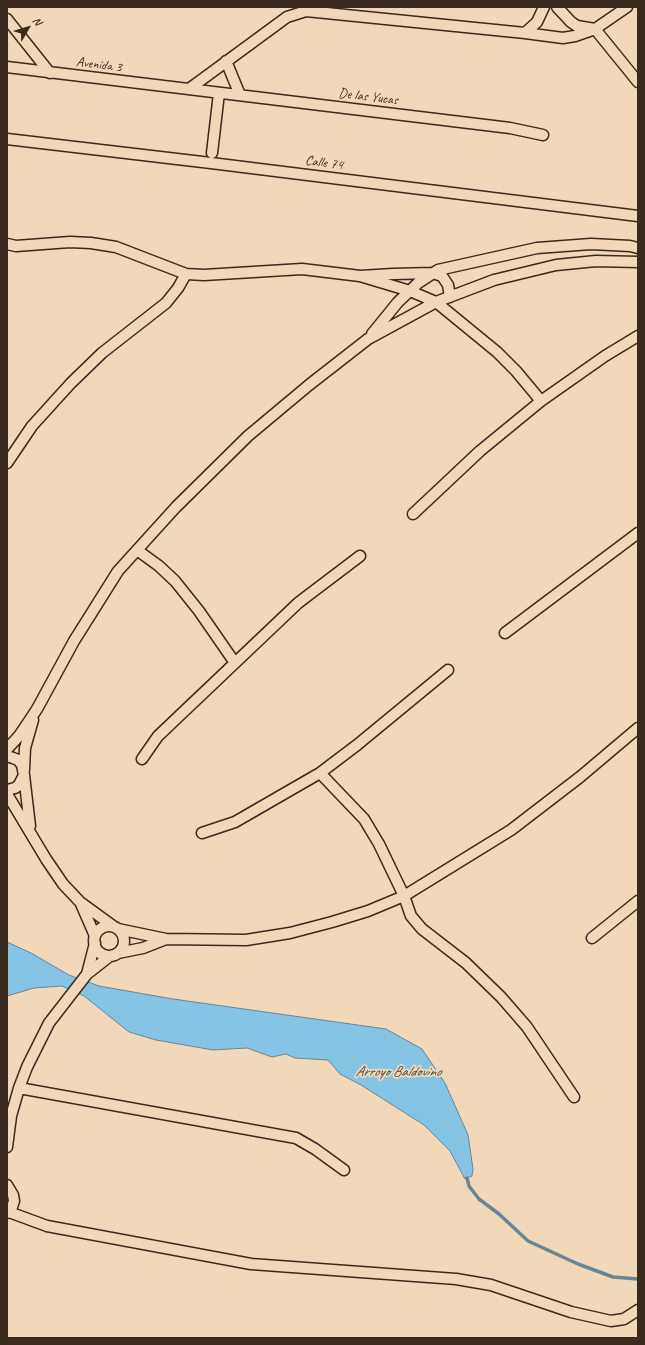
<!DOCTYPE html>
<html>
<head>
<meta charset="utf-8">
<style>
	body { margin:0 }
	#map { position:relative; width:645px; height:1345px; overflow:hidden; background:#f0d8b8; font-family:Caveat,sans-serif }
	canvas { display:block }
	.frame { position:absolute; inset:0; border:8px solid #3b2a1e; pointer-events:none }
	.north { position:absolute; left:8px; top:8px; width:40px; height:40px; -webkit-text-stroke:3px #f0d8b8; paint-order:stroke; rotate:52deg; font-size:11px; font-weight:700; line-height:16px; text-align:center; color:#3b2a1e }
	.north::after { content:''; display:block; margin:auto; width:14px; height:18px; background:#3b2a1e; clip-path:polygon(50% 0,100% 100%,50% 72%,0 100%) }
</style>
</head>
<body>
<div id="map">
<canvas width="645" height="1345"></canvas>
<div class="frame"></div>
<div class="north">N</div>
</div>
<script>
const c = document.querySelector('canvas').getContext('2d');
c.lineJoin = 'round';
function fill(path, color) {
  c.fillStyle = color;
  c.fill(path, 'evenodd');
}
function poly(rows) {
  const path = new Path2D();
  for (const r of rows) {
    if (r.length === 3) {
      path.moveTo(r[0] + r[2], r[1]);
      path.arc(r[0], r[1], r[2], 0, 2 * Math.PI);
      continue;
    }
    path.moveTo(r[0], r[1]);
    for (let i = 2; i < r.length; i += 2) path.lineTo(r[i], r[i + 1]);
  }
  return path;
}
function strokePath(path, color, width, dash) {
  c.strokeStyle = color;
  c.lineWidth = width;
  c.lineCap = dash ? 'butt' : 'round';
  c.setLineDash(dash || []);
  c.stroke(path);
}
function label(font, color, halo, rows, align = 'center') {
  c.font = font + ' Caveat,sans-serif';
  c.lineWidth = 3.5;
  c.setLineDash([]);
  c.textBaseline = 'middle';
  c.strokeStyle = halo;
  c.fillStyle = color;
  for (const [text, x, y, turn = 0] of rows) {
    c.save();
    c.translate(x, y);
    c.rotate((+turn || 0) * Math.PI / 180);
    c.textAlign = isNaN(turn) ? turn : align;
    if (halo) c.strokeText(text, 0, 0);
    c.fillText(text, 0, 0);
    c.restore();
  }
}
const water = poly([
	[7,942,31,953,69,975,99,986,173,999,386,1029,422,1049,445,1083,468,1135,473,1169,472,1176,465,1179,450,1151,424,1125,361,1085,340,1074,328,1060,295,1058,286,1054,272,1057,247,1048,213,1050,156,1040,129,1032,84,996,62,986,34,988,7,996,7,942]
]);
fill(water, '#86c4e6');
strokePath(water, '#688696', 1);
strokePath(poly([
	[467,1178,469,1186,479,1199,499,1214,528,1241,578,1264,613,1277,638,1279]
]), '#688696', 3.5);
const street = poly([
	[557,7,571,22,577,26,595,29],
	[7,19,50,73],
	[595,29,638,82],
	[525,33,537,22,544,7],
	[226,61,240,95],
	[7,67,510,128,543,135],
	[189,89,287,17,306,11,525,33,563,38,575,36,595,29,627,7],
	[7,139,211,163,638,216],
	[212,153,219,93],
	[7,244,16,246,70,242,91,243,116,247,186,274,204,275,302,269,360,276],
	[450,297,448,285,442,276,433,273,393,274,360,276,410,291,436,302,497,352,516,371,541,401],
	[372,334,398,302,418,283,438,270,537,248,591,244,630,246,638,248],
	[7,463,32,426,71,383,102,353,166,303,178,288,186,274],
	[413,514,480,451,541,401,605,356,638,336],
	[137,550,159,566,175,581,199,611,235,663],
	[505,633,638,533],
	[7,749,19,736,37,709,74,641,118,571,176,507,248,436,309,385,368,339,436,302,494,280,556,265,596,261,638,262],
	[7,756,13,758,18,760,22,765,24,775,19,785,15,788,7,790],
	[142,759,158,736,298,603,360,556],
	[24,770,25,748,33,720],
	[320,773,364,819,379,844,404,896,411,916,422,929,466,963,501,997,527,1027,574,1097],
	[24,775,30,826],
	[7,794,46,859,63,884,80,902,113,926],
	[202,833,235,822,320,773,357,745,448,670],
	[81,904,95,936],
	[109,941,15],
	[118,929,166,939,246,940,290,933,332,922,368,911,404,896,511,830,580,777,638,728],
	[592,938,638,901],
	[118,953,143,948,166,939],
	[87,974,95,943],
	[19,1088,296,1138,315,1149,344,1170],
	[7,1147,11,1116,19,1088,27,1067,49,1023,87,974,110,956],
	[7,1185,13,1195,14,1201,12,1207,7,1213],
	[9,1212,47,1226,251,1264,456,1279,491,1285,571,1312,611,1321,624,1319,638,1310]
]);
strokePath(street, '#3b2a1e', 13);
strokePath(street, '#f0d8b8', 10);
label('14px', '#3b2a1e', '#f0d8b8', [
	["Avenida 3",99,65,7],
	["De las Yucas",368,97,7],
	["Calle 74",324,163,7]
]);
label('italic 15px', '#4a4946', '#f0d8b8', [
	["Arroyo Baldovino",398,1072]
]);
</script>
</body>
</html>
